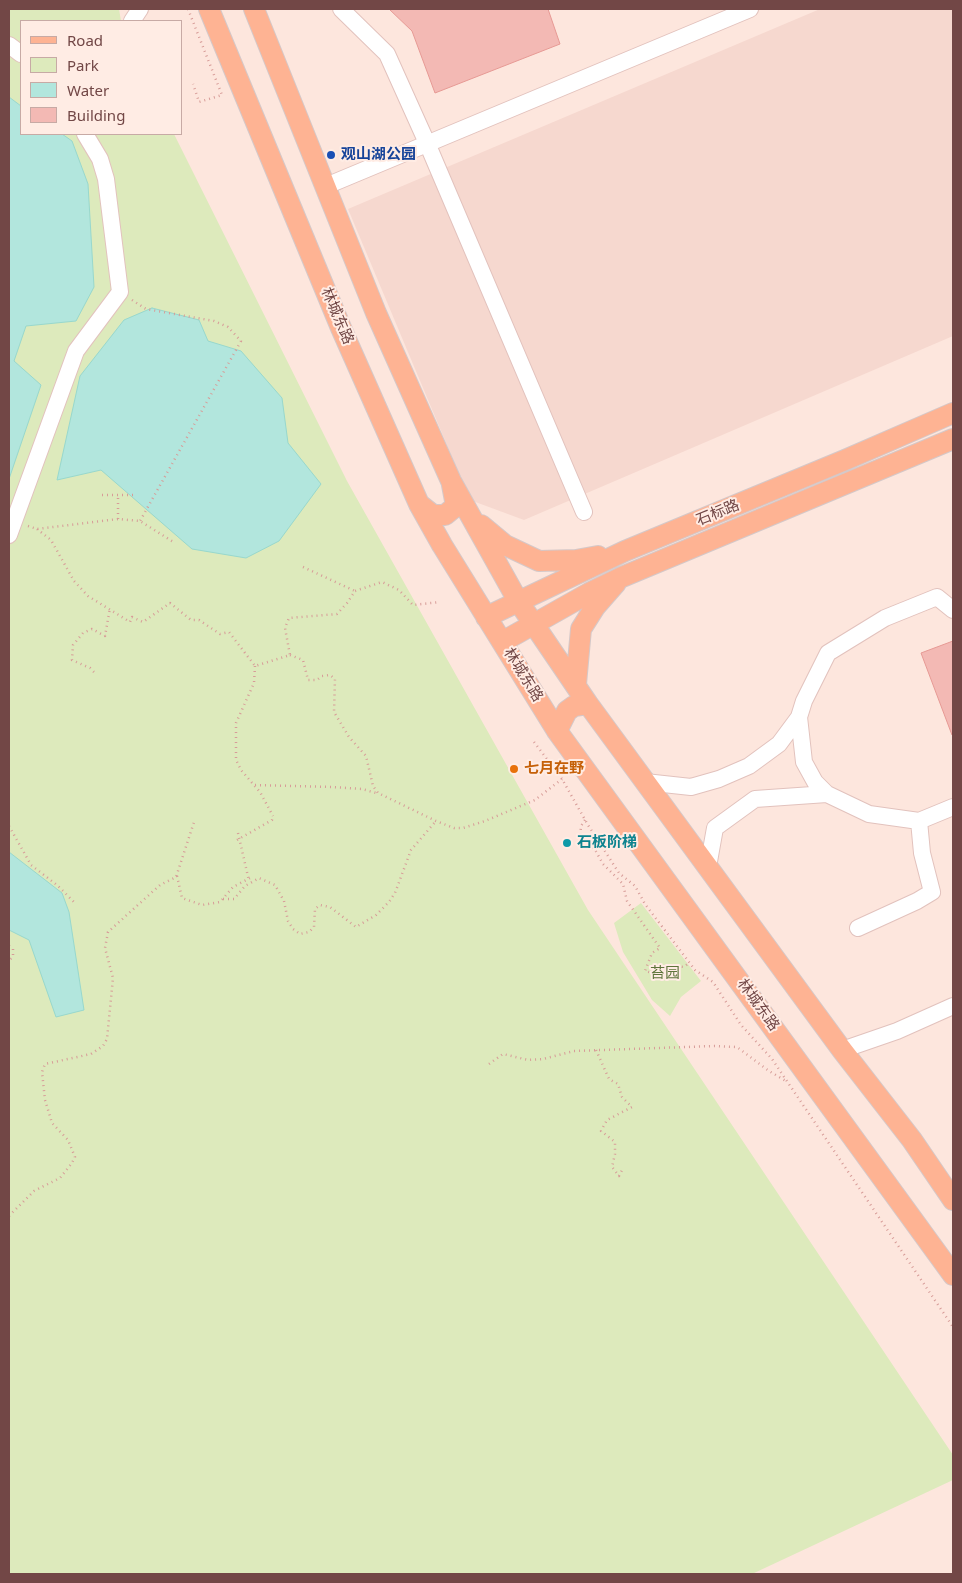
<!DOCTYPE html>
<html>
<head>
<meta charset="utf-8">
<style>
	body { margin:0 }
	#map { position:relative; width:962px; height:1583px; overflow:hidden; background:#fde6dd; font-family:"Noto Sans",sans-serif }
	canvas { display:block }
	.frame { position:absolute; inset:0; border:10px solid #724746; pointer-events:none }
	.legend { position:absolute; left:20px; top:20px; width:162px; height:115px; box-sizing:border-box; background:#ffece4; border:1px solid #c7aaa5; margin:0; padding:6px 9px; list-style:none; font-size:15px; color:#724746 }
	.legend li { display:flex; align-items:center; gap:10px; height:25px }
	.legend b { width:25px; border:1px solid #c7aaa5 }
</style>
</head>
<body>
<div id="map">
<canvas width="962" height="1583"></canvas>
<div class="frame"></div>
<ul class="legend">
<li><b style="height:6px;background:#feb393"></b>Road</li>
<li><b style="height:14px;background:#ddeabc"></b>Park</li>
<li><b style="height:14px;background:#b2e6dd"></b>Water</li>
<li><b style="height:14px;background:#f3b9b4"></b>Building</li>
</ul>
</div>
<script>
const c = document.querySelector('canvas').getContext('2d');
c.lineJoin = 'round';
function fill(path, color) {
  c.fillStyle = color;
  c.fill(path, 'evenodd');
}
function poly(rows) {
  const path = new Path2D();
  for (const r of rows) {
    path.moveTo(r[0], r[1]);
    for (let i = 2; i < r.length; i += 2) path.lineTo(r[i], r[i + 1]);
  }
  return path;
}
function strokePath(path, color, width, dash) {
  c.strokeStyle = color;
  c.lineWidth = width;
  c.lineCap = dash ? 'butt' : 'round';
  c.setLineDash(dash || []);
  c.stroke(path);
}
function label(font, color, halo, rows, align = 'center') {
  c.font = font + ' "Noto Sans","Noto Sans SC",sans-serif';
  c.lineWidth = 4;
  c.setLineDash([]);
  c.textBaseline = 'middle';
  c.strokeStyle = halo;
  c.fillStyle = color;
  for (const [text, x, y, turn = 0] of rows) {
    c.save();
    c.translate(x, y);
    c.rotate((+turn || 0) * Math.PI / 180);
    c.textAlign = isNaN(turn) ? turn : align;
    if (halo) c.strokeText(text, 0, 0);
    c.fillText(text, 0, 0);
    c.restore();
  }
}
fill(poly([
	[820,9,953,9,953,336,524,520,470,500,348,209]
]), '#f6d8cf');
fill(poly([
	[9,9,119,9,121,21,21,21,21,134,174,134,347,481,588,910,953,1455,953,1480,752,1574,9,1574],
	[641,903,701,981,681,997,670,1016,652,1000,623,952,614,923]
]), '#ddeabc');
const water = poly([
	[9,97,21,106,21,134,62,134,72,141,88,184,94,287,76,321,26,326,14,361,41,385,9,479,9,97],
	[152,308,199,320,208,341,241,351,282,398,288,443,321,484,279,541,246,558,192,549,101,470,57,480,80,376,124,320,152,308],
	[9,852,62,893,69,912,84,1010,56,1017,29,940,9,930,9,852]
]);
fill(water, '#b2e6dd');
strokePath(water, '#98d8cd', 1);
const building = poly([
	[389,9,548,9,560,44,435,93,412,31,389,9],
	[953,641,953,735,952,735,921,653,953,641]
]);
fill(building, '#f3b9b4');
strokePath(building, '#e69994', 1);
const minor = poly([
	[341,9,387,54,427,143,584,512],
	[132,21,140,9],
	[9,45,21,54],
	[326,186,750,9],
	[9,535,76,351,120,292,106,179,100,159,85,134],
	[953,610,937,597,885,618,828,653,804,701,799,717,804,762,815,782,827,794,869,814,919,821,953,807],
	[645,782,691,787,719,779,749,766,779,744,799,717],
	[708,867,715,828,755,799,827,794],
	[858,928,917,901,932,892,922,853,919,821],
	[842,1050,897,1031,953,1006]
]);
const major = poly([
	[209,9,341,328,419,504,442,545,557,731,953,1275],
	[254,9,376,313,451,481,518,601,588,704,842,1050,912,1140,953,1200],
	[419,504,433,515,445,515,456,506,452,485],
	[481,525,505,545,539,561,576,560,598,556],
	[486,617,625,551,845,460,953,413],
	[502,642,589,593,622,577,953,439],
	[576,684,581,629,595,607,616,583],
	[557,731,567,711,574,706,588,704]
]);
strokePath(minor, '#e2c2bd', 18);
strokePath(major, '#d5c8c8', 22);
strokePath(poly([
	[188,9,222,95,199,102,193,84],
	[132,300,146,309,214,321,228,327,241,341,140,521],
	[102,495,134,495],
	[118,519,118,496],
	[28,526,37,529,118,519,140,521,175,543],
	[37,529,51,540,74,581,88,596,130,622,132,617,143,622,170,603,191,620,199,620,220,634,229,632,255,666,290,655,285,628,289,618,337,614,347,603,355,591,382,582,399,590,413,605,440,602],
	[303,567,355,591],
	[290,655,303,660,308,680,317,680,322,676,330,675,335,679,334,712,349,737,366,756,373,786,378,793,436,821,454,828,463,828,485,821,535,800,562,779],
	[255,666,254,683,236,723,236,760,241,770,260,792,273,816],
	[94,672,90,668,72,660,73,645,83,633,92,629,105,636,110,608],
	[534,742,562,779,588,825,619,873,635,886,645,904,695,970,713,982,741,1025,772,1059,953,1327],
	[255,785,332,787,362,789,376,793],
	[585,820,581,826,580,838,594,848,603,864,623,884,627,901,660,948,652,953,645,971,667,977,675,966,684,967,690,962],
	[9,826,31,865,57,885,75,903],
	[238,833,249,881],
	[237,840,272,820,273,816],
	[177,876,182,898,202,905,220,902,233,887,250,878],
	[223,899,234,899,245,886,259,878,275,885,284,901,288,921,293,929,300,934,309,932,314,927,315,909,320,905,330,907,356,927,376,915,389,902,395,893,411,850,436,821],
	[9,946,13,949,13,956,9,961],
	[596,1050,609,1079,618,1084,622,1097,632,1107,607,1120,601,1131,615,1142,615,1154,612,1167,619,1176,623,1168],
	[489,1064,503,1054,528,1060,543,1059,574,1051,714,1046,737,1047,769,1071,786,1081],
	[9,1216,34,1191,60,1178,72,1163,75,1157,68,1140,52,1123,45,1100,42,1072,45,1064,91,1054,103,1046,107,1039,113,978,105,948,108,932,160,885,176,877,195,819]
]), '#d79c98', 2.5, [1, 4]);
strokePath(minor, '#fff', 16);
strokePath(major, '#feb393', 20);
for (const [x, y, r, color] of [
	[331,155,5,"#1a4fb4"],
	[514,769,5,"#e8710a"],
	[567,843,5,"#0f9aa8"]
]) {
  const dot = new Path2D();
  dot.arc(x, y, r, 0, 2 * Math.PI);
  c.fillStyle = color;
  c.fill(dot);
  strokePath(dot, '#ffece4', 2);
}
label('bold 15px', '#164399', '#ffece4', [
	["观山湖公园",341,155]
], 'left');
label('15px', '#724746', '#ffece4', [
	["林城东路",337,316,67],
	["石标路",718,513,-22],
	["林城东路",523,675,58],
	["林城东路",758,1005,54]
]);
label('bold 15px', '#c56008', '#ffece4', [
	["七月在野",524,769]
], 'left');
label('bold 15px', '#0d838f', '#ffece4', [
	["石板阶梯",577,843]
], 'left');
label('15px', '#5e743b', '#ffece4', [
	["苔园",665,974]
]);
</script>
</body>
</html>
